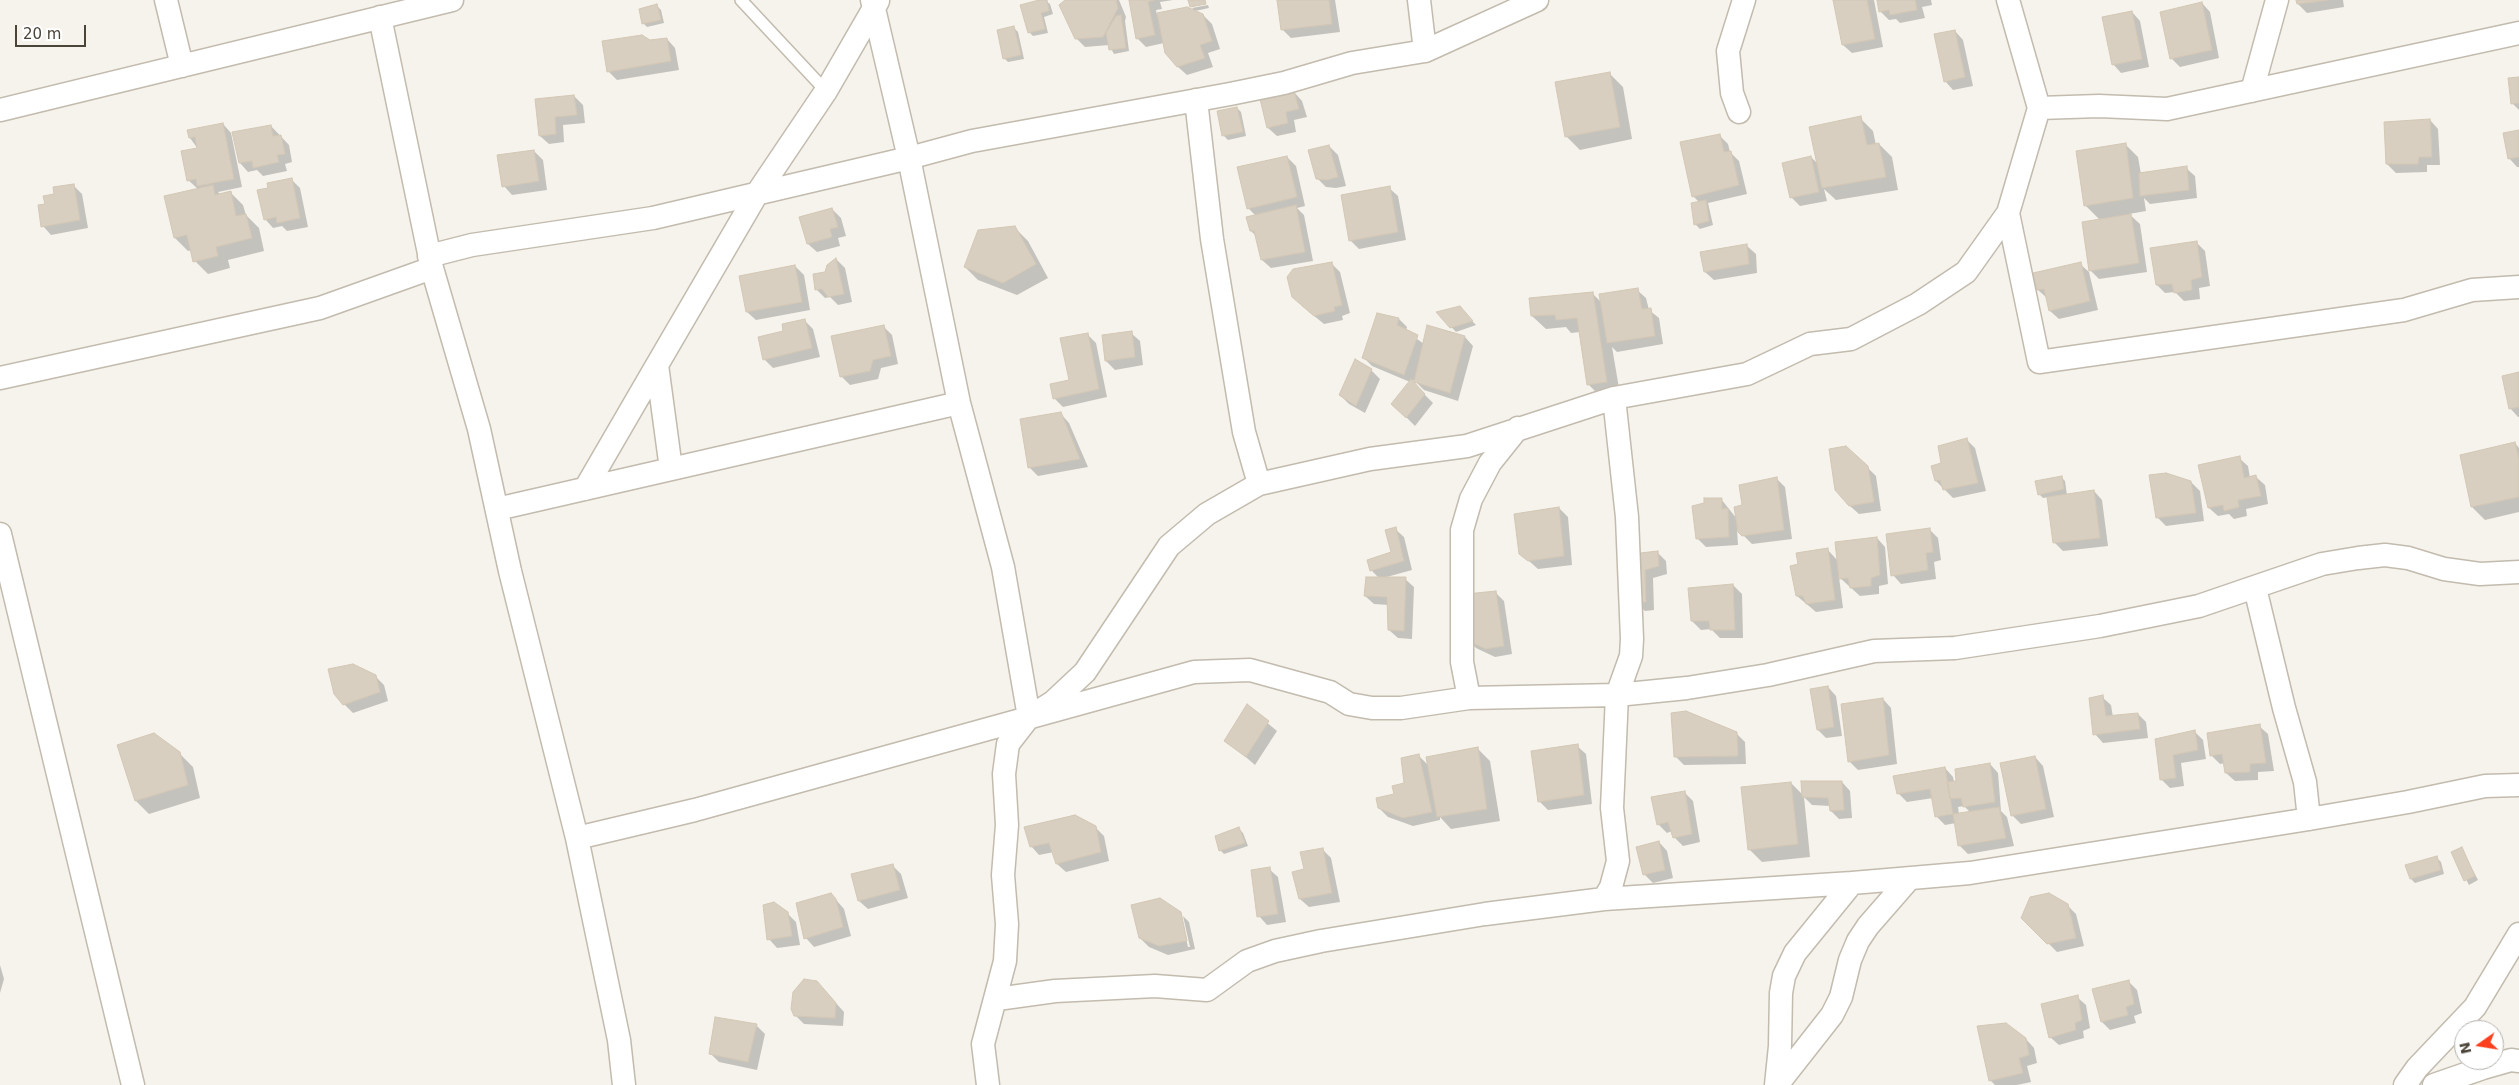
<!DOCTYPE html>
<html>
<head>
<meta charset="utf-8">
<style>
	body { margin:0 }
	#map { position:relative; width:2519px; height:1085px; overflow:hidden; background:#f6f3ec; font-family:"DejaVu Sans",sans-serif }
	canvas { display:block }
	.north { position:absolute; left:2454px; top:1020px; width:50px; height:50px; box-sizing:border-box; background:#fff; border:1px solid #b7b4b0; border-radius:50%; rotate:257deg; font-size:14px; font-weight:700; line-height:20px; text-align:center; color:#4b4439 }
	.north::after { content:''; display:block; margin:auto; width:18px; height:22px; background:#fc3f1d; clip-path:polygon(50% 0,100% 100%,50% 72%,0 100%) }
	.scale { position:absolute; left:15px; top:25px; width:71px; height:22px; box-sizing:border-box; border:2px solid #4b4439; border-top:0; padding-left:6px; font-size:15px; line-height:18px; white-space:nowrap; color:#4b4439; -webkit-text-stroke:4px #fff; paint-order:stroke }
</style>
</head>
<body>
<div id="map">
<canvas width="2519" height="1085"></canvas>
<div class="north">N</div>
<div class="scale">20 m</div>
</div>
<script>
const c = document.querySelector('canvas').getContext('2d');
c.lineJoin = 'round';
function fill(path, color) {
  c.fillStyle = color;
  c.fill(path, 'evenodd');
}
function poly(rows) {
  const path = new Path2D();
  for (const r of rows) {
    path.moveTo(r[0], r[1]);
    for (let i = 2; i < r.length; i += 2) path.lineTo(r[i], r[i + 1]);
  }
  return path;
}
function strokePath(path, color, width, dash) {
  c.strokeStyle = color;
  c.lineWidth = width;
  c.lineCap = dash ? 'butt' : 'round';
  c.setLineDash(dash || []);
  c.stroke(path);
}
fill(poly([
	[1044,0,1050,4,1053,14,1044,17,1048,33,1033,36,1029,32],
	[1067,0,1119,0,1126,17,1125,21,1129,51,1114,54,1109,45,1085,47,1076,38],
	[1130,0,1173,0,1160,2,1162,9,1156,10,1157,15,1187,9,1203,15,1212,24,1220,49,1208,53,1213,67,1187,75,1178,67,1164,43,1146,47,1137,38],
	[1278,0,1335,0,1340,32,1291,38,1282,29],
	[1834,0,1874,0,1883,47,1852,53,1843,45],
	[1878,0,1931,0,1932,5,1922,7,1925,18,1900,23,1896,19,1889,20,1880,11],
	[2297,0,2343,0,2344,7,2307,13,2298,4],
	[2202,3,2210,12,2219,58,2180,67,2171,58],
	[1208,5,1209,8,1195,11,1192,8],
	[657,6,661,10,664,23,647,27,643,23],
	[2132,12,2140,21,2149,67,2121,73,2113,64],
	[1014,28,1018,32,1024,59,1008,62,1004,58],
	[1955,31,1963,40,1973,86,1953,90,1945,81],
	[667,39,675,48,679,70,617,80,608,71,650,42],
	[1610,74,1623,87,1632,139,1580,150,1566,136],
	[2519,78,2519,110,2512,103],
	[1294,92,1302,101,1307,117,1294,120,1296,132,1277,136,1268,128],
	[574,96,583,105,585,123,563,125,564,142,549,144,540,136,536,100],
	[1237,108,1241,112,1246,136,1228,140,1224,136,1218,112],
	[1860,118,1873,131,1876,145,1879,144,1892,157,1898,190,1836,200,1824,189,1827,201,1800,206,1791,197,1811,157,1818,164],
	[2430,120,2438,129,2440,165,2427,165,2427,172,2396,173,2387,164],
	[223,124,231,133,242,187,218,192,221,195,230,192,243,205,246,215,259,228,264,251,228,260,230,268,208,274,195,261,192,250,188,251,175,238,198,189,188,180,198,149,190,138],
	[271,126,289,145,292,162,285,164,287,171,263,176,257,170,248,172,240,163],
	[2519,131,2519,167,2517,167,2509,158],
	[1720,136,1728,144,1730,152,1739,161,1747,194,1708,203,1713,225,1700,229,1696,225,1693,204,1699,202,1693,196],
	[2125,144,2138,157,2141,174,2186,168,2195,176,2197,198,2150,204,2144,198,2146,211,2129,214,2140,224,2147,272,2099,279,2091,271,2100,220,2085,205],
	[1329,146,1338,155,1346,186,1336,188,1326,187,1317,178],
	[534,151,543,160,547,190,512,195,504,186],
	[1287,157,1296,166,1305,206,1297,208,1304,215,1313,261,1271,268,1262,260,1257,237,1251,231,1256,216,1248,208],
	[291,179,300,188,308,227,287,231,282,226,273,228,265,219,270,188],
	[73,185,82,194,88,228,51,235,43,226,46,205,55,195],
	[1389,188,1398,196,1406,240,1359,249,1350,240],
	[832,209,841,218,846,236,838,238,840,246,817,252,808,244,801,218],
	[1014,227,1028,241,1048,278,1017,295,978,280,965,267],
	[2196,242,2205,251,2210,286,2199,288,2200,299,2184,301,2175,292,2165,293,2157,285],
	[1747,246,1756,254,1757,273,1714,280,1705,272],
	[836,259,845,268,852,302,838,305,830,297,825,298,817,290],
	[1331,263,1340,272,1350,313,1342,316,1343,320,1324,324,1302,306],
	[2080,264,2089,272,2098,310,2059,319,2050,311,2047,298,2038,290],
	[795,266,804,275,810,310,756,320,747,312],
	[1637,290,1646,298,1649,310,1659,318,1663,344,1617,352,1612,347,1620,394,1601,397,1588,384,1580,332,1571,333,1566,327,1546,329,1532,316,1593,294,1602,303],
	[1459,308,1476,325,1456,332,1438,313],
	[1399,319,1407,327,1406,331,1424,344,1465,337,1473,346,1458,401,1424,390,1414,380,1412,382,1433,403,1415,426,1393,404,1410,382,1372,366,1364,358],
	[805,321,813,329,820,357,773,368,765,360,785,332],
	[883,326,892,335,898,364,881,368,878,379,850,385,842,377,832,337],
	[1131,333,1140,341,1143,365,1115,370,1106,361,1103,336],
	[1087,334,1096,343,1107,397,1063,407,1054,398,1070,381],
	[1371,370,1380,379,1365,413,1349,404,1340,395],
	[2519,374,2519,417,2518,417,2510,408],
	[1061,414,1069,423,1088,467,1038,476,1029,467],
	[1966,439,1975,448,1986,491,1953,498,1936,481,1943,464],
	[2515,443,2519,448,2519,512,2485,520,2472,507,2462,456],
	[2239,458,2248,466,2250,478,2256,477,2265,485,2268,504,2246,509,2247,516,2234,519,2229,514,2218,516,2209,508],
	[1867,467,1876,476,1881,511,1859,514,1850,506],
	[2061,477,2065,481,2067,495,2094,491,2102,500,2108,546,2063,551,2054,542,2049,497,2043,498,2039,494],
	[1776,478,1785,487,1792,539,1752,544,1737,529,1738,545,1706,547,1697,538,1721,499,1737,519,1743,506],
	[2191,482,2200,491,2204,521,2166,526,2157,517],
	[1559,508,1568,517,1572,565,1538,569,1520,553],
	[1395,529,1404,537,1412,570,1383,578,1405,579,1414,587,1412,639,1398,638,1389,630,1389,605,1374,604,1365,596,1380,579,1371,570,1392,553],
	[1930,530,1938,538,1941,560,1934,562,1936,579,1901,584,1893,575],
	[1877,538,1885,547,1888,584,1879,586,1879,594,1860,596,1839,577,1843,608,1816,612,1797,596,1800,565,1827,549,1838,561],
	[1657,552,1666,561,1667,574,1653,578,1654,610,1645,611,1636,603,1633,555],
	[1733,585,1742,594,1743,638,1720,638,1711,629,1701,630,1692,621],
	[1495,592,1504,601,1512,654,1495,657,1476,648,1468,639],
	[375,676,384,685,388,701,353,713,344,704],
	[1828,687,1836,696,1842,736,1826,738,1818,730],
	[2102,697,2111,705,2113,717,2138,714,2146,722,2148,738,2103,743,2095,734],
	[1883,699,1891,708,1897,764,1858,770,1849,761],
	[1247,706,1277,731,1255,765,1226,740],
	[2259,726,2268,734,2274,771,2258,772,2258,780,2235,781,2226,773,2225,763,2220,764,2211,755],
	[2195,732,2203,740,2206,759,2181,763,2184,786,2170,788,2161,779,2156,740],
	[1736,733,1745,742,1746,764,1684,765,1676,757],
	[119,746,179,753,193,767,200,798,149,814,136,801],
	[1577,746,1586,754,1592,804,1548,810,1539,801],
	[1477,748,1490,761,1500,821,1451,829,1440,817,1440,820,1413,826,1388,817,1379,808,1406,784,1418,755,1429,766],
	[2035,757,2043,766,2054,817,2021,824,2012,815],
	[1990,764,1998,773,2001,811,2007,817,2014,846,1968,854,1959,845,1956,823,1945,825,1936,816,1933,798,1907,802,1899,794,1945,768,1953,777,1954,782],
	[1964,806,1970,812,1959,814,1958,807],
	[1842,782,1850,791,1852,818,1839,819,1831,811,1830,806,1812,805,1804,797,1810,857,1762,862,1749,849,1791,783,1804,796],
	[1685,793,1693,801,1700,842,1683,846,1674,837,1672,831,1667,833,1658,824],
	[1095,827,1104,836,1109,861,1066,872,1057,864,1054,852,1039,855,1031,846],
	[1239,829,1243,833,1248,846,1224,854,1220,850],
	[1659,842,1667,851,1673,878,1653,883,1644,874],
	[2461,848,2478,880,2469,885,2452,853],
	[1323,850,1331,858,1340,902,1309,907,1300,899],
	[2437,858,2441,862,2444,874,2415,883,2411,879],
	[892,865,901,874,908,898,868,909,859,901,852,875],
	[1269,869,1278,877,1286,922,1267,925,1259,916],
	[831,894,844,909,851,936,814,947,806,938],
	[2067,905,2076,914,2084,946,2057,952,2023,918],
	[787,913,796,922,800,945,777,948,769,939],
	[1180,913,1188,947,1190,947,1183,916,1189,922,1195,949,1168,955,1149,947,1140,938],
	[0,965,4,979,0,993],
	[817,982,844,1012,843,1026,804,1024,795,1015],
	[2129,982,2137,990,2142,1013,2134,1016,2136,1023,2110,1030,2102,1022],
	[2077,997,2086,1005,2090,1028,2083,1031,2084,1038,2059,1045,2050,1037],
	[756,1025,765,1034,757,1070,719,1062,710,1053],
	[2025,1038,2034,1048,2037,1063,2027,1066,2031,1082,2017,1085,1995,1085,1990,1080]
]), '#0003');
const building = poly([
	[1039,0,1047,0,1049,11,1041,13,1045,29,1028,33,1020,5,1039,0],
	[1065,0,1116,0,1118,8,1103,37,1075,39,1059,5,1065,0],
	[1129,0,1154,0,1148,2,1155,35,1136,39,1129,0],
	[1188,0,1205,0,1206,4,1190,7,1188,0],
	[1277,0,1329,0,1332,24,1281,30,1277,0],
	[1833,0,1867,0,1875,39,1842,45,1833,0],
	[1877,0,1915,0,1917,10,1890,15,1889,10,1879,12,1877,0],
	[2296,0,2329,0,2297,4,2296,0],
	[2202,2,2212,50,2170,59,2160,12,2202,2],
	[657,4,661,20,642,24,639,9,657,4],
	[1187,7,1203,14,1212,41,1200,45,1205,58,1177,67,1165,53,1157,13,1187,7],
	[2132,11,2142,59,2112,65,2102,17,2132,11],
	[1121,15,1126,48,1109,50,1106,33,1116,16,1121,15],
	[1014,26,1021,55,1003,59,997,30,1014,26],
	[1955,30,1965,77,1944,82,1934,34,1955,30],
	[642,35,650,40,667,38,671,61,607,72,602,41,642,35],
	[1610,72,1620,127,1565,137,1555,82,1610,72],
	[2519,77,2519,103,2511,104,2508,78,2519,77],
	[1294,91,1299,109,1286,112,1288,123,1267,128,1260,99,1294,91],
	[574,95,577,115,555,117,556,134,539,136,535,99,574,95],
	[1237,107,1243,132,1222,136,1217,111,1237,107],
	[1861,116,1867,145,1879,143,1886,177,1822,188,1809,127,1861,116],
	[2430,119,2432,157,2419,157,2418,164,2386,164,2384,122,2430,119],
	[223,123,234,179,197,186,196,179,187,181,181,151,197,148,195,137,189,138,187,130,223,123],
	[271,125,273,136,281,135,285,154,277,155,279,162,253,168,252,161,239,163,232,132,271,125],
	[2519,130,2519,157,2508,159,2503,133,2519,130],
	[1720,134,1724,152,1731,151,1739,185,1692,197,1680,142,1720,134],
	[2126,143,2133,198,2084,206,2076,151,2126,143],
	[1329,145,1338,177,1327,180,1316,179,1308,150,1329,145],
	[534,150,539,181,502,187,497,155,534,150],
	[1287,156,1297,197,1247,209,1237,167,1287,156],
	[1811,156,1819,192,1790,198,1782,163,1811,156],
	[2187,166,2189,190,2140,196,2139,173,2187,166],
	[292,178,300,218,277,223,276,217,264,220,257,190,268,188,267,183,292,178],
	[74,184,80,220,41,227,38,205,45,204,43,196,54,194,53,187,74,184],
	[213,185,215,195,231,191,236,216,246,214,252,238,216,247,218,256,193,262,187,235,174,238,164,196,213,185],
	[1390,186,1398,232,1349,241,1341,195,1390,186],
	[1706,200,1709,221,1694,225,1691,203,1706,200],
	[1296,205,1305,252,1261,260,1254,231,1250,231,1246,217,1296,205],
	[832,208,838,227,830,229,832,237,807,244,799,217,832,208],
	[2131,214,2139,263,2089,271,2082,222,2131,214],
	[1015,226,1036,264,1003,283,964,267,978,230,1015,226],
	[2197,241,2202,277,2191,280,2192,290,2174,293,2172,284,2156,285,2150,248,2197,241],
	[1747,244,1749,264,1704,272,1700,252,1747,244],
	[836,258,844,294,828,297,822,289,815,290,813,274,825,272,827,265,836,258],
	[1332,262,1342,305,1334,307,1335,311,1314,316,1292,297,1287,277,1293,269,1332,262],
	[2081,262,2090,301,2049,311,2044,289,2037,290,2033,273,2081,262],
	[795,265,802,302,746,312,739,276,795,265],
	[1638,288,1642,309,1651,308,1655,336,1607,343,1599,294,1638,288],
	[1593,292,1607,382,1587,385,1577,318,1556,320,1555,315,1531,316,1529,298,1593,292],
	[1460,306,1473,321,1450,328,1436,312,1460,306],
	[1377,313,1399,318,1397,325,1418,335,1404,375,1362,358,1377,313],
	[805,319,812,348,763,360,758,337,783,331,782,324,805,319],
	[884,325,891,356,873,360,870,371,840,377,831,336,884,325],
	[1427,325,1465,336,1450,393,1414,382,1427,325],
	[1132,331,1135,357,1105,361,1102,335,1132,331],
	[1088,333,1099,389,1053,399,1050,384,1069,380,1060,338,1088,333],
	[1355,359,1372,369,1356,406,1339,395,1355,359],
	[2519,372,2519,407,2509,409,2502,376,2519,372],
	[1411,379,1425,394,1406,418,1391,404,1411,379],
	[1061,412,1080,459,1028,468,1020,419,1061,412],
	[1967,438,1978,483,1943,490,1940,480,1935,481,1931,466,1941,463,1938,446,1967,438],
	[2515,442,2519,459,2519,497,2471,507,2460,455,2515,442],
	[1846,446,1868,466,1874,502,1849,506,1835,490,1829,449,1846,446],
	[2240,456,2244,478,2256,475,2261,496,2238,500,2239,507,2224,511,2223,505,2208,508,2198,465,2240,456],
	[2166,473,2191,481,2196,513,2156,518,2149,475,2166,473],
	[2062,476,2064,489,2038,495,2035,481,2062,476],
	[1777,477,1784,530,1742,536,1738,532,1734,507,1742,505,1739,485,1777,477],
	[2094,490,2100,538,2053,543,2047,497,2094,490],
	[1704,498,1722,498,1722,509,1728,508,1729,537,1696,539,1692,506,1704,503,1704,498],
	[1559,507,1564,556,1528,561,1519,554,1514,514,1559,507],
	[1396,527,1404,561,1370,571,1367,560,1391,552,1385,530,1396,527],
	[1930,528,1933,552,1926,553,1928,570,1891,576,1886,534,1930,528],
	[1877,537,1880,575,1871,578,1871,586,1850,588,1848,578,1839,579,1835,542,1877,537],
	[1828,548,1835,600,1806,604,1803,596,1796,596,1790,566,1798,564,1796,553,1828,548],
	[1658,551,1659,566,1645,570,1646,602,1635,603,1632,554,1658,551],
	[1366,577,1406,577,1404,631,1388,630,1387,597,1364,596,1366,577],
	[1733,584,1735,630,1710,630,1709,621,1691,621,1688,588,1733,584],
	[1496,591,1504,646,1486,649,1466,640,1466,594,1496,591],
	[353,664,376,675,380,692,343,705,334,694,328,669,353,664],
	[1828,686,1834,727,1817,730,1810,689,1828,686],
	[2103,695,2106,716,2138,713,2140,729,2093,735,2089,698,2103,695],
	[1883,698,1889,755,1848,762,1841,704,1883,698],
	[1247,704,1269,721,1246,757,1224,741,1247,704],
	[1686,711,1737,732,1738,756,1674,757,1671,713,1686,711],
	[2260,724,2266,763,2250,764,2250,772,2225,773,2222,754,2210,756,2207,733,2260,724],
	[2195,730,2198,750,2173,755,2176,778,2160,780,2155,739,2195,730],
	[154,733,180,752,188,785,135,801,117,745,154,733],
	[1578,744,1584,795,1538,802,1531,751,1578,744],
	[1478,747,1487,809,1437,817,1426,757,1478,747],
	[1419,754,1432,812,1403,818,1378,808,1376,798,1394,794,1392,786,1404,783,1401,758,1419,754],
	[2035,756,2046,809,2011,816,2000,763,2035,756],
	[1990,763,1995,802,1963,807,1961,798,1950,799,1947,782,1956,781,1955,769,1990,763],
	[1945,767,1953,814,1935,817,1930,789,1897,794,1893,776,1945,767],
	[1801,781,1842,781,1844,810,1830,811,1828,798,1802,797,1801,781],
	[1791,782,1798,844,1748,850,1741,787,1791,782],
	[1685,791,1692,834,1673,838,1668,822,1657,825,1651,797,1685,791],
	[1999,807,2006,838,1958,846,1953,814,1999,807],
	[1075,815,1096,826,1101,852,1056,864,1049,843,1030,847,1024,827,1075,815],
	[1239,827,1245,843,1219,851,1215,836,1239,827],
	[1659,841,1665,870,1643,875,1636,847,1659,841],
	[2462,847,2475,876,2464,881,2451,852,2462,847],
	[1323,848,1332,893,1299,899,1292,872,1304,869,1300,852,1323,848],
	[2437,856,2441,870,2410,879,2405,865,2437,856],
	[893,864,900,890,858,901,851,874,893,864],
	[1270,867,1278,914,1257,917,1251,870,1270,867],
	[831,893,836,899,843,927,804,939,796,903,831,893],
	[2049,893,2068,904,2076,938,2047,944,2021,918,2030,897,2049,893],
	[1160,898,1181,912,1187,941,1159,946,1139,938,1131,905,1160,898],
	[774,902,788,912,792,936,767,940,763,905,774,902],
	[804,979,817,981,836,1003,835,1018,794,1016,791,1009,793,992,804,979],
	[2129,980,2134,1004,2126,1007,2128,1015,2101,1022,2092,989,2129,980],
	[2078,995,2082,1020,2075,1023,2076,1030,2049,1038,2041,1004,2078,995],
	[715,1017,757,1024,748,1062,709,1054,715,1017],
	[2006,1023,2026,1038,2029,1055,2019,1058,2023,1073,1989,1081,1977,1026,2006,1023]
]);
fill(building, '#d8cfc1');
strokePath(building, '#d3c7b4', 1);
const lane = poly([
	[741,0,826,91]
]);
const street = poly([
	[166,0,182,66],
	[872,0,909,158,959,403,1003,567,1029,717],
	[1419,0,1425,51],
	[380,17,432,268,479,429,510,571,577,838,619,1040,624,1085],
	[2252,91,2277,0],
	[1196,100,1212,239,1244,432,1259,484],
	[2039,108,2099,106,2167,109,2519,33],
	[0,110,452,0],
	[1739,112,1732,93,1728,51,1744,0],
	[2008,213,2039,362,2404,310,2472,290,2519,287],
	[429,256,472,245,653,218,909,158,972,141,1230,94,1284,83,1352,63,1425,51,1537,0],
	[0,378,320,308,432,268],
	[671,469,657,365,758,192,826,91,878,1],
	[585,489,657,365],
	[497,509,959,403],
	[0,534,133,1085],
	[2255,588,2284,708,2305,782,2309,819],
	[1469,698,1462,662,1462,530,1471,499,1490,463,1518,428],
	[577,838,695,810,1194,672,1250,670,1330,692,1349,704,1372,708,1401,708,1469,698,1617,695,1687,688,1768,675,1874,651,1955,648,2100,626,2199,606,2322,564,2358,558,2385,555,2408,558,2444,569,2480,574,2519,572],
	[1604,899,1611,887,1618,861,1612,808,1617,695,1631,656,1632,639,1627,517,1614,398],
	[997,999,1055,991,1155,986,1207,990,1247,961,1275,951,1321,941,1485,914,1604,899,1852,883,1970,873,2309,819,2408,802,2485,786,2519,785],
	[988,1085,983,1044,1005,961,1007,924,1003,875,1007,825,1004,774,1008,744,1029,717,1053,702,1085,672,1169,546,1207,514,1259,484,1370,459,1467,446,1614,398,1747,374,1810,344,1851,339,1918,304,1966,272,2008,213,2039,108,2008,0],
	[1776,1085,1780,1046,1781,993,1784,976,1795,953,1852,883],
	[1777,1085,1832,1015,1841,997,1850,960,1858,941,1868,926,1909,879],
	[2405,1085,2417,1068,2475,1007,2519,934],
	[2434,1085,2483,1068,2511,1060,2519,1061]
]);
strokePath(lane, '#c2bbae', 14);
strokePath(street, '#c2bbae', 25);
strokePath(lane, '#fff', 11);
strokePath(street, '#fff', 22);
</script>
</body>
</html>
